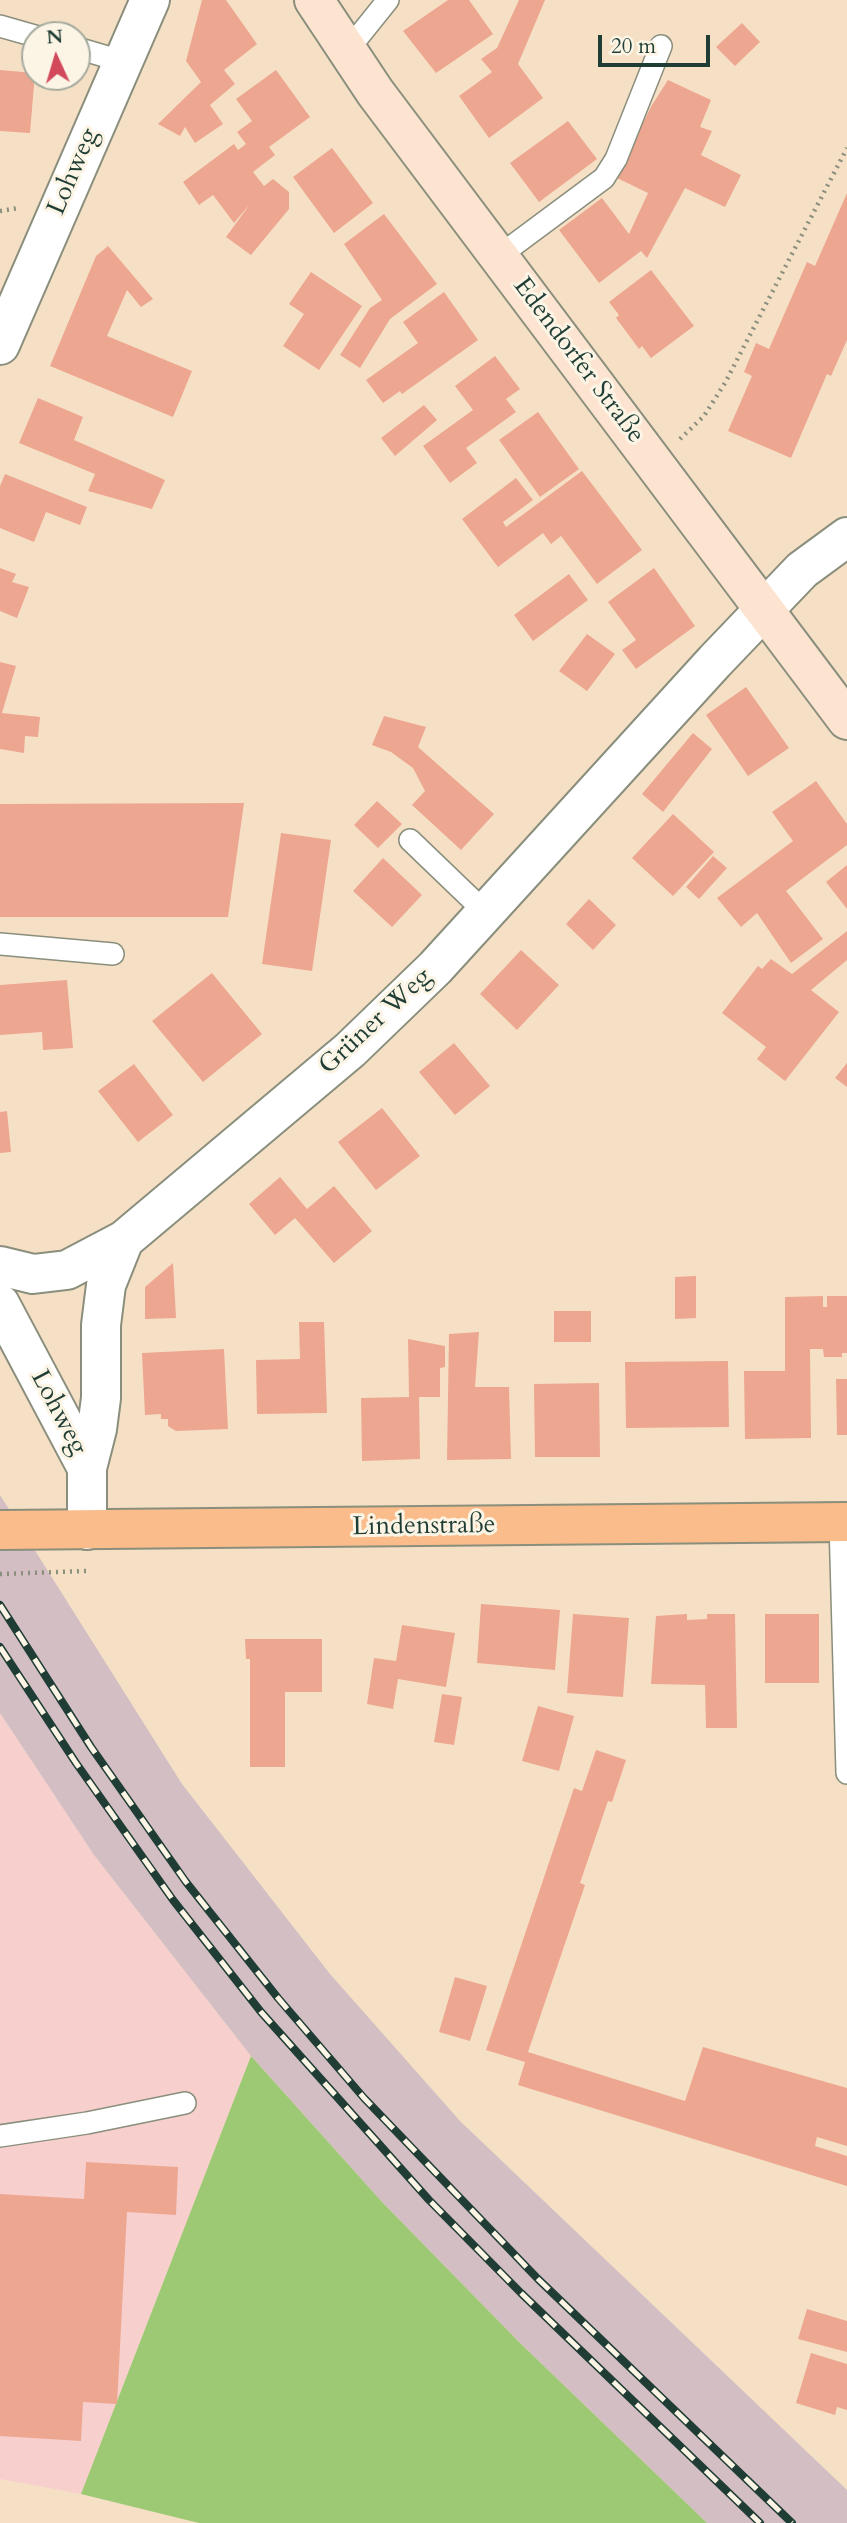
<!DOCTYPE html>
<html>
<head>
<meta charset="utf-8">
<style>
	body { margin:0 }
	#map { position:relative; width:847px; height:2523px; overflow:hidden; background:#f6e0c5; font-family:Cardo,serif }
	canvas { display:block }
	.north { position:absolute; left:21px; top:21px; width:70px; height:70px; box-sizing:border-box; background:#fcf5e5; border:2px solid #a4ab9e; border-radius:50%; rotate:356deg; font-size:19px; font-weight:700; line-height:28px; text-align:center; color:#1f3d34 }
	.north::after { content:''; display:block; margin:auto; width:24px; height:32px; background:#d1495b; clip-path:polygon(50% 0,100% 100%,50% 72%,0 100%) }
	.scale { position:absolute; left:598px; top:35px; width:112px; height:32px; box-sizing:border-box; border:4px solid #1f3d34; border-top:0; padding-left:9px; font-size:21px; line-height:24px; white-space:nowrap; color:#1f3d34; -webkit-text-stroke:5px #fcf5e5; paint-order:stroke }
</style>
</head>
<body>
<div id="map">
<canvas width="847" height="2523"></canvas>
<div class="north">N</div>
<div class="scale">20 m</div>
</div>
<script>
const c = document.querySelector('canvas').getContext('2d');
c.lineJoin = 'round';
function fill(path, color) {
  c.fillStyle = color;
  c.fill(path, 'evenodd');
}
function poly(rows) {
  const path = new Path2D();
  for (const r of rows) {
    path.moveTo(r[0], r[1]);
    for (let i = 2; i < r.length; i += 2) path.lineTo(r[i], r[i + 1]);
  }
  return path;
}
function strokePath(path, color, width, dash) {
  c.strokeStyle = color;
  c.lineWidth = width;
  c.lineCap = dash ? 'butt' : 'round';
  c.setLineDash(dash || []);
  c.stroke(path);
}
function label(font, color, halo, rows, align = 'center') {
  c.font = font + ' Cardo,serif';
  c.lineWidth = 6;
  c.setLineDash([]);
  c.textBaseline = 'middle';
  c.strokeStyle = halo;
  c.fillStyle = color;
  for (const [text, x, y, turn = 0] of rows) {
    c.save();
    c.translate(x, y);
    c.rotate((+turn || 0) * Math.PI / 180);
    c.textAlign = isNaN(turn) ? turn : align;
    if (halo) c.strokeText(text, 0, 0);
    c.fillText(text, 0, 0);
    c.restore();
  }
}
fill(poly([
	[0,1713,94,1855,251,2056,81,2494,0,2479]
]), '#f7d0cd');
fill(poly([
	[0,1495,182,1784,330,1974,460,2121,847,2490,847,2523,707,2523,520,2343,382,2202,251,2056,94,1855,0,1713]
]), '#d2bec3');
fill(poly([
	[251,2056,382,2202,520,2343,707,2523,199,2523,81,2494]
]), '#9dc874');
fill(poly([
	[202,0,226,0,257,44,224,70,235,84,210,105,223,124,195,143,185,127,180,136,158,124,201,82,186,61],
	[448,0,469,0,493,34,436,73,403,31],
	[519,0,545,0,518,64,543,98,489,138,459,96,492,72,481,59,497,48],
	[742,23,760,42,735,66,716,47],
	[0,70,35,73,30,133,0,131],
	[276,70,310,117,269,147,275,155,253,172,264,186,273,179,289,192,289,209,251,255,226,237,250,204,234,223,213,195,199,205,183,182,234,144,238,150,246,144,237,132,252,121,236,99],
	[668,80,711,100,700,127,712,131,701,155,741,175,725,207,685,188,647,258,641,251,599,283,559,230,602,198,629,234,648,193,615,177,652,105],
	[568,121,597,159,539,202,510,163],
	[332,148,373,203,334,233,293,177],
	[847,193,847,340,831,376,827,374,791,458,728,431,752,376,744,372,756,343,769,349,807,262,815,266],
	[384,214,437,284,390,319,360,368,340,355,370,308,382,300,344,244],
	[108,246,153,299,141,307,127,290,107,336,192,371,173,417,50,366,96,256],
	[651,270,694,326,651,358,642,346,639,349,616,318,619,315,609,302],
	[311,272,362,306,319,370,283,346,304,314,289,304],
	[444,292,478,340,402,394,400,391,383,403,366,380,418,343,403,322],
	[495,356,520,389,506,399,516,412,466,448,477,463,450,483,423,446,473,410,455,386],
	[38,398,83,417,74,440,165,480,152,509,88,491,95,474,19,443],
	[424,405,437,420,395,456,381,438],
	[538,412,579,469,540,497,499,440],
	[582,471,642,550,597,584,561,536,551,544,543,533,498,567,462,519,516,478,533,500,503,522,506,527],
	[5,474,87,507,80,525,46,512,34,542,0,528,0,486],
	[0,568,16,574,12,582,29,587,17,618,0,611],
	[654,568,695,626,636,669,622,650,636,640,608,602],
	[569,574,588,600,533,641,514,615],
	[587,634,615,654,587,691,559,671],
	[0,662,16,666,2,713,40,717,38,737,25,736,24,753,0,749],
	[746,687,789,748,748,776,706,715],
	[384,716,426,727,418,747,494,814,461,850,412,805,425,791,413,768,391,752,372,745],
	[693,733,712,749,663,812,642,794],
	[816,781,847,824,847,845,786,891,823,939,791,963,757,913,741,927,717,898,793,841,772,812],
	[377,801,402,824,378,848,354,825],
	[244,803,228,917,0,917,0,804],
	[673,814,714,852,673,896,632,858],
	[281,833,331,840,312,971,262,964],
	[713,856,727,868,699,899,686,887],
	[383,858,422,895,392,927,353,891],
	[847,865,847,909,826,882],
	[589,899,616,925,593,950,566,924],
	[847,931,847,960,811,990,839,1012,785,1081,757,1059,766,1047,722,1013,758,966,762,969,771,959,792,974],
	[521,950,559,985,517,1030,480,994],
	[212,973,262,1034,203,1082,152,1021],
	[67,980,73,1048,43,1050,42,1032,0,1035,0,985],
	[454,1043,490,1086,455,1115,419,1072],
	[847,1063,847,1087,835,1078],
	[134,1064,173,1115,138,1142,98,1091],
	[382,1108,420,1156,376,1190,338,1142],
	[7,1111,11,1152,0,1153,0,1112],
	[280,1177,307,1209,334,1186,372,1231,334,1263,295,1218,275,1235,249,1204],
	[173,1263,176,1318,145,1319,145,1287],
	[696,1276,696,1318,675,1319,675,1277],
	[823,1296,823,1307,827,1307,827,1296,847,1296,847,1353,842,1353,842,1357,824,1357,823,1349,810,1349,811,1438,745,1439,744,1371,785,1371,785,1297],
	[554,1311,591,1311,591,1342,554,1342],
	[299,1322,324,1322,327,1413,257,1414,256,1360,300,1359],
	[479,1332,475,1387,509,1387,511,1459,447,1460,449,1334],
	[408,1339,445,1346,445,1367,440,1368,440,1397,419,1397,420,1459,362,1461,361,1398,409,1397],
	[224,1349,228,1429,176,1431,168,1426,168,1419,161,1419,161,1414,145,1415,142,1353],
	[728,1361,729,1427,626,1428,625,1362],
	[836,1379,847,1379,847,1435,837,1435],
	[599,1383,600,1457,535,1457,534,1384],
	[481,1604,560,1610,555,1670,477,1663],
	[573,1614,629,1618,623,1697,567,1693],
	[687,1614,687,1620,707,1619,707,1614,735,1614,737,1728,706,1728,705,1685,651,1684,656,1616],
	[765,1614,819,1614,819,1683,765,1683],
	[402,1625,455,1633,446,1687,398,1679,393,1709,367,1704,374,1658,396,1661],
	[245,1639,322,1639,322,1692,285,1692,285,1767,250,1767,250,1659,246,1659],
	[442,1694,462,1697,454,1745,434,1742],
	[538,1706,574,1716,559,1771,522,1761],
	[596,1750,626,1760,612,1802,608,1801,580,1883,585,1885,528,2052,685,2101,703,2047,847,2088,847,2146,817,2137,815,2146,847,2156,847,2186,518,2085,525,2062,486,2050,574,1788,582,1791],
	[455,1977,487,1986,470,2041,439,2032],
	[86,2162,178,2167,176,2215,127,2212,117,2404,83,2402,81,2441,0,2436,0,2194,84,2199],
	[807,2309,847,2321,847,2352,798,2339],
	[811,2353,847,2364,847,2410,837,2407,835,2415,796,2403]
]), '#eda690');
const lane = poly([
	[0,26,35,36],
	[77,48,121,61],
	[347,51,388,0],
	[499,256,604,178,616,159,661,46],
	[410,840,486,913],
	[0,944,113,954],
	[840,1522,847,1773],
	[0,2136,87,2123,185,2103]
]);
const street = poly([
	[0,345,150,0],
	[0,1266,33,1274,67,1270,124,1240],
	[0,1304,87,1468,87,1530],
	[87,1468,97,1429,101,1398,101,1325,106,1285,124,1240,350,1050,435,968,715,661,802,570,847,537]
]);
const secondary = poly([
	[314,0,375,92,847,720]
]);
const primary = poly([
	[0,1530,847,1522]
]);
strokePath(lane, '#8a8e7c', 24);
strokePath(street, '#8a8e7c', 42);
strokePath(secondary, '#8a8e7c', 42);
strokePath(primary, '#8a8e7c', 42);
strokePath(poly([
	[0,211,19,208],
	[680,439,704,416,725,383,847,148],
	[0,1574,87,1571]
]), '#8a8e7c', 4.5, [2, 5]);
strokePath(lane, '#fff', 21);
strokePath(street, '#fff', 38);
strokePath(secondary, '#fde4d0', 38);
strokePath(primary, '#f9bc8a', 38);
const rail = poly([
	[0,1605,91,1747,186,1882,278,1998,364,2098,538,2279,792,2523],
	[0,1647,76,1763,173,1900,261,2012,429,2200,521,2293,760,2523]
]);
strokePath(rail, '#1f3d34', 8);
strokePath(rail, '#fcf5e5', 5, [16]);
label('26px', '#1f3d34', '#fcf5e5', [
	["Lohweg",74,172,-67],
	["Edendorfer Straße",578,361,53],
	["Grüner Weg",376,1022,-43],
	["Lohweg",58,1413,62],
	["Lindenstraße",424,1527,-1]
]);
</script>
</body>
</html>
